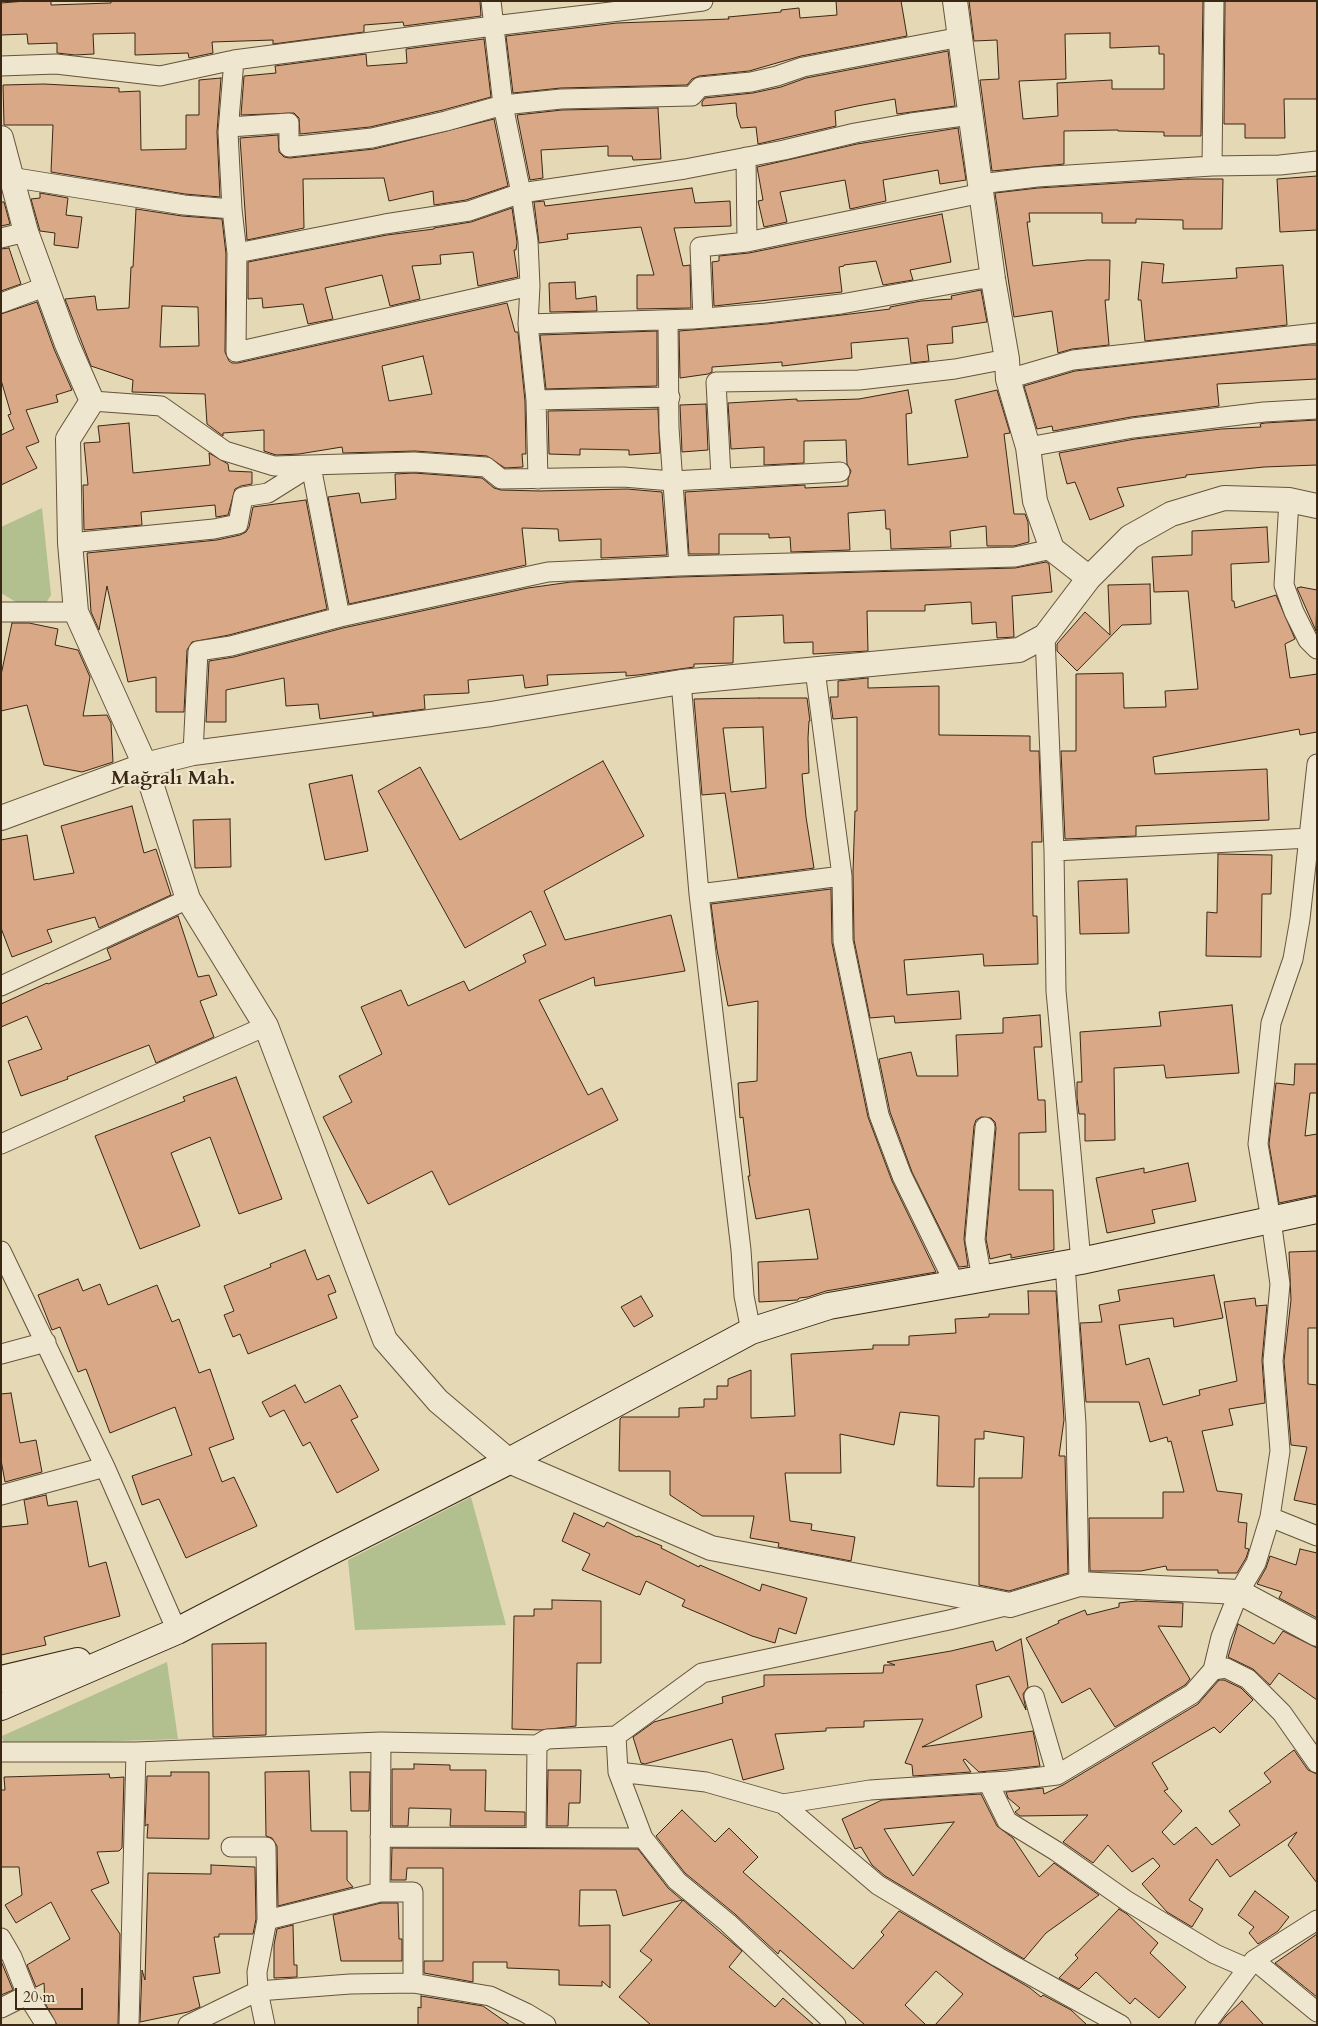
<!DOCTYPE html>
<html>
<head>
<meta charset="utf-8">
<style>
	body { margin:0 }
	#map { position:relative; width:1318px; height:2026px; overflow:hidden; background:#e5d8b4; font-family:Cardo,serif }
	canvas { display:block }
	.frame { position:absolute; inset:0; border:2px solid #3a2714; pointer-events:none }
	.scale { position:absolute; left:15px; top:1988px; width:68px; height:22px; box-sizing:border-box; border:2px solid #3a2714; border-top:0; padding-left:6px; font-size:15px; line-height:18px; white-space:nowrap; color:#3a2714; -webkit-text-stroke:4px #eee6ce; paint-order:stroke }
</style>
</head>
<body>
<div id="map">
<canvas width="1318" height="2026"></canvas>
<div class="frame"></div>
<div class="scale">20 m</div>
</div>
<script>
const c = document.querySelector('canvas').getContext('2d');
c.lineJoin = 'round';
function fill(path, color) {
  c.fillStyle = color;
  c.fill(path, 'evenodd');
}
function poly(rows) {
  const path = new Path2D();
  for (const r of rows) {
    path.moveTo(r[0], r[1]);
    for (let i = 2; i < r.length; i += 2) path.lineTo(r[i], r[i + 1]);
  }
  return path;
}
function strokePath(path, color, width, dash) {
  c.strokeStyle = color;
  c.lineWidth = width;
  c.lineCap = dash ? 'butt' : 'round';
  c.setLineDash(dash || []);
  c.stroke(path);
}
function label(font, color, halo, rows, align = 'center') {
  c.font = font + ' Cardo,serif';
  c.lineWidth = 4.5;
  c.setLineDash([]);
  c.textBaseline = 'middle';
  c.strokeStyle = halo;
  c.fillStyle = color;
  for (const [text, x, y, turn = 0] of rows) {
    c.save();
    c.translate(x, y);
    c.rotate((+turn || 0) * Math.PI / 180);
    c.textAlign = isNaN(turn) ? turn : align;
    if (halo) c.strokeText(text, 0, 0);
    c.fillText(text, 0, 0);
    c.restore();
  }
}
fill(poly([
	[42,508,51,595,46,603,16,602,1,593,1,527],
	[471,1497,506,1625,355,1630,348,1560],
	[167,1662,178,1739,4,1745,2,1736]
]), '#b2bf8f');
const building = poly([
	[26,1,51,1,51,5,111,3,111,1,480,1,481,16,404,26,403,22,364,25,364,32,273,44,273,40,212,42,213,53,189,58,188,53,135,55,135,33,93,34,94,54,75,55,57,53,57,43,28,44,27,34,1,35,1,3,26,1],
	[836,1,901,1,907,36,801,56,749,71,699,76,692,79,687,85,561,88,513,93,506,36,617,23,729,19,728,17,781,12,781,10,799,8,800,18,837,15,836,1],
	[969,1,1203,1,1201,136,1164,136,1164,132,1118,131,1118,130,1064,131,1064,164,992,171,980,80,999,79,997,40,974,41,969,1],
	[1110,33,1110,48,1159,46,1159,54,1164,54,1164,89,1112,89,1112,80,1057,83,1058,116,1023,119,1019,81,1066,79,1065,34,1110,33],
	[1225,1,1317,1,1317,99,1284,99,1285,138,1245,138,1245,124,1224,124,1225,1],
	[484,39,491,97,443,110,370,127,300,134,299,118,294,113,241,115,244,76,276,73,275,66,366,54,367,66,407,63,406,49,484,39],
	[948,51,955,106,897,114,895,99,857,106,835,111,836,126,758,144,756,127,741,128,737,116,736,103,702,106,702,102,705,98,753,93,781,87,806,78,948,51],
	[221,78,217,132,220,197,185,194,51,172,53,125,4,125,3,85,44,84,119,88,119,92,140,91,141,150,186,149,186,115,199,115,199,80,221,78],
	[658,108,661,159,633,160,632,156,608,156,608,146,541,150,543,178,530,180,517,115,562,110,658,108],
	[494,119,508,186,466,200,434,205,433,191,389,201,384,178,303,179,304,228,247,240,240,138,278,135,279,152,284,157,290,158,374,149,494,119],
	[958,128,966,180,940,184,938,170,883,180,886,201,850,209,845,180,780,192,787,222,764,227,758,201,763,200,757,167,857,144,958,128],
	[1317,176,1317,230,1280,232,1277,179,1317,176],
	[1188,179,1223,179,1222,229,1183,229,1183,220,1136,219,1136,223,1102,223,1102,213,1029,213,1030,222,1027,222,1033,266,1087,260,1110,260,1109,300,1105,300,1109,345,1072,349,1058,353,1052,311,1014,317,995,193,1038,188,1188,179],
	[692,188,695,203,730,201,731,226,674,228,683,266,690,265,691,308,637,309,637,275,654,275,641,227,567,234,568,239,539,243,534,202,544,201,545,206,692,188],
	[40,193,68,198,66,215,82,217,78,248,54,245,55,233,40,231,31,199,40,198,40,193],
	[1,202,4,202,10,224,1,226,1,202],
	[512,208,517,242,516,250,514,250,518,277,478,286,473,252,440,255,441,264,412,266,420,299,390,306,382,275,325,288,333,319,308,324,303,304,263,308,262,298,248,299,248,262,387,235,434,229,434,228,471,222,512,208],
	[136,209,182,216,222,219,226,254,225,352,229,361,232,363,238,363,507,303,515,332,518,332,525,401,526,454,522,454,523,467,505,468,487,456,415,451,343,453,342,447,299,454,276,455,264,451,264,430,223,433,223,436,207,424,205,394,132,392,133,380,91,366,65,299,95,296,97,310,129,308,131,267,133,267,136,209],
	[162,306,198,307,199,346,160,347,162,306],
	[423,356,432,394,389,401,382,366,423,356],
	[942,214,951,262,910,270,913,280,883,285,876,261,844,265,844,266,839,267,842,292,714,306,712,262,719,261,719,256,749,253,942,214],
	[9,248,21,284,1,291,1,249,9,248],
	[1142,262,1164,264,1162,283,1237,278,1236,268,1283,265,1287,325,1145,341,1141,300,1138,300,1142,262],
	[575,282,576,299,596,296,597,311,550,312,549,283,575,282],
	[981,290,987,322,952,327,953,343,927,345,929,361,911,363,908,338,851,343,852,358,782,366,782,362,712,367,712,372,708,374,680,378,679,331,767,324,842,315,890,309,890,307,921,301,952,299,951,296,981,290],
	[37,302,54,349,72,390,56,395,58,402,26,410,39,442,26,447,37,468,1,485,1,435,14,429,8,415,11,414,1,380,1,314,37,302],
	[657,331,657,386,546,389,540,335,657,331],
	[1307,345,1317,345,1317,379,1217,384,1219,406,1131,417,1053,431,1052,426,1037,429,1024,386,1075,371,1307,345],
	[908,390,912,413,906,414,908,465,968,457,955,400,997,390,1010,433,1004,434,1014,514,1025,514,1028,522,1029,542,1014,546,987,546,986,526,950,531,951,547,891,549,890,529,886,529,885,510,848,513,850,550,791,552,790,537,769,538,769,534,719,534,719,554,689,554,685,492,805,485,805,488,848,486,848,479,851,471,847,464,846,440,804,441,804,463,764,465,764,447,731,449,728,403,797,399,797,401,859,399,908,390],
	[706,404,708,450,682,452,680,405,706,404],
	[658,409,660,453,629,455,629,450,580,449,580,455,549,454,548,411,658,409],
	[1317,420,1317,465,1264,467,1186,475,1186,477,1117,488,1124,506,1090,520,1075,482,1067,484,1059,453,1135,439,1221,429,1261,427,1260,424,1265,423,1317,420],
	[129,423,133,473,210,465,209,453,228,464,229,471,252,472,252,484,241,486,235,489,228,515,216,517,215,505,141,512,142,525,84,530,83,485,88,485,84,443,100,442,98,426,129,423],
	[414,473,482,478,494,488,501,490,540,491,627,489,662,492,667,555,601,558,601,539,559,541,558,529,522,528,526,565,349,604,328,497,359,493,361,503,396,499,395,474,414,473],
	[306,500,327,609,229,635,192,642,187,650,184,712,156,712,156,677,128,682,107,586,99,630,91,612,87,553,217,540,240,535,246,532,249,527,253,507,306,500],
	[1267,527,1269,562,1231,564,1232,601,1234,601,1235,608,1276,595,1295,639,1285,644,1290,678,1317,674,1317,732,1300,735,1299,729,1153,757,1155,774,1267,769,1269,820,1136,826,1136,836,1065,839,1061,751,1076,751,1076,674,1123,673,1124,708,1166,707,1165,691,1198,689,1188,591,1154,592,1152,557,1192,555,1192,531,1267,527],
	[1046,562,1049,564,1052,592,1012,596,1014,637,997,638,996,622,972,624,971,602,925,605,925,611,867,611,868,651,813,654,813,642,784,643,783,615,734,617,733,663,694,664,694,667,638,675,626,676,626,672,547,675,548,685,525,688,523,675,468,680,469,693,424,695,425,709,373,716,373,712,320,719,318,704,286,706,284,678,226,690,226,722,206,722,209,661,234,657,343,628,528,588,571,582,679,577,1015,568,1046,562],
	[1150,584,1151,624,1122,625,1077,671,1057,651,1057,644,1085,612,1110,635,1108,585,1150,584],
	[1301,587,1317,590,1316,631,1297,588,1301,587],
	[12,623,29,623,58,629,55,645,78,650,90,677,83,716,107,715,111,723,113,762,82,772,44,765,27,705,1,711,1,675,12,623],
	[868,678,868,688,939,686,939,735,1030,736,1030,751,1039,751,1042,842,1032,842,1033,916,1037,916,1038,964,984,966,983,954,904,960,907,995,959,991,961,1019,895,1023,894,1016,870,1018,854,940,853,872,855,811,857,811,857,717,833,719,830,697,838,697,838,681,868,678],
	[759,698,807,698,810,721,809,721,808,738,809,773,802,774,806,817,814,868,738,878,725,793,702,795,694,699,759,698],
	[763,727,766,788,731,792,723,728,763,727],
	[603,761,644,836,544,891,565,940,671,915,685,971,595,986,594,977,539,1000,588,1095,602,1088,618,1120,449,1205,432,1171,368,1204,323,1117,352,1102,339,1076,382,1054,361,1007,401,990,408,1006,464,981,469,991,526,962,523,955,546,945,531,911,465,948,378,791,420,767,460,840,603,761],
	[352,775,368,851,325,860,309,784,352,775],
	[132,806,144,853,156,849,171,895,99,928,95,917,47,930,52,942,12,957,1,928,1,840,27,835,34,880,74,873,61,826,132,806],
	[230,819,231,867,195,868,193,820,230,819],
	[1218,854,1272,855,1271,894,1262,894,1261,957,1206,956,1207,912,1217,913,1218,854],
	[1127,879,1129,933,1080,934,1078,881,1127,879],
	[831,889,832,943,868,1117,892,1181,936,1272,826,1291,808,1297,799,1298,798,1300,759,1302,758,1262,818,1259,809,1209,756,1219,748,1176,750,1176,743,1117,740,1118,738,1083,757,1081,758,1001,728,1006,717,950,711,904,831,889],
	[178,916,198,977,209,975,217,995,200,1001,214,1037,156,1063,149,1045,67,1077,68,1079,21,1096,8,1061,42,1049,27,1016,1,1027,1,1004,47,983,48,984,111,959,107,949,178,916],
	[1232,1005,1239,1073,1166,1078,1164,1065,1114,1068,1115,1140,1085,1141,1085,1114,1079,1114,1077,1098,1077,1082,1082,1082,1080,1032,1161,1026,1159,1012,1232,1005],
	[1040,1015,1042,1047,1034,1047,1038,1100,1045,1100,1046,1132,1019,1133,1019,1190,1053,1190,1054,1250,1011,1258,1011,1254,990,1259,986,1239,996,1128,995,1122,991,1118,981,1117,976,1120,974,1126,964,1239,968,1266,959,1267,912,1172,890,1112,879,1059,911,1052,917,1076,958,1076,956,1035,1003,1033,1003,1018,1040,1015],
	[1295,1064,1317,1064,1317,1093,1310,1093,1305,1136,1317,1134,1317,1195,1279,1203,1269,1144,1276,1083,1294,1085,1295,1064],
	[236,1077,282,1199,239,1214,210,1137,171,1153,200,1226,140,1249,95,1136,185,1101,183,1097,236,1077],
	[1188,1163,1196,1201,1152,1210,1155,1223,1107,1233,1096,1178,1144,1168,1144,1173,1188,1163],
	[305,1250,317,1280,329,1275,336,1292,328,1295,337,1318,248,1354,240,1334,233,1337,224,1315,234,1311,224,1286,271,1267,270,1264,305,1250],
	[1317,1251,1317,1328,1308,1328,1308,1384,1317,1385,1317,1505,1294,1500,1307,1447,1291,1445,1284,1361,1291,1300,1289,1252,1317,1251],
	[1214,1275,1223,1318,1174,1327,1173,1318,1119,1325,1126,1365,1149,1358,1163,1405,1200,1395,1199,1390,1237,1381,1224,1302,1255,1298,1256,1306,1267,1305,1262,1360,1265,1403,1229,1409,1233,1425,1202,1431,1217,1491,1242,1494,1238,1522,1247,1523,1245,1548,1249,1549,1246,1558,1237,1573,1218,1573,1218,1570,1167,1570,1166,1566,1141,1571,1090,1571,1089,1518,1163,1518,1163,1492,1184,1492,1171,1441,1168,1442,1167,1437,1150,1442,1139,1402,1086,1402,1080,1323,1102,1322,1099,1305,1120,1301,1118,1290,1214,1275],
	[78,1279,83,1291,100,1284,108,1305,157,1285,172,1322,179,1319,199,1373,210,1369,234,1439,209,1448,222,1482,234,1477,257,1526,186,1558,159,1499,142,1505,132,1476,192,1455,175,1407,110,1433,86,1369,78,1372,60,1327,52,1330,38,1295,78,1279],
	[1028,1291,1056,1291,1064,1420,1059,1456,1065,1456,1068,1573,1009,1591,979,1585,979,1478,1022,1478,1024,1437,984,1431,984,1439,975,1439,974,1487,937,1486,939,1416,900,1412,894,1445,840,1434,841,1473,785,1473,790,1521,812,1524,811,1530,855,1537,851,1561,778,1547,779,1543,750,1538,754,1516,702,1516,670,1495,670,1471,619,1471,620,1419,622,1417,679,1417,679,1408,704,1407,704,1399,717,1399,717,1386,728,1386,728,1379,751,1370,751,1418,795,1416,791,1354,873,1349,873,1345,909,1345,909,1336,956,1333,955,1319,989,1317,989,1314,1029,1314,1028,1291],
	[641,1296,653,1316,634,1327,621,1307,641,1296],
	[295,1385,305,1403,340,1385,358,1417,351,1420,379,1470,337,1493,310,1442,303,1446,284,1410,270,1417,262,1402,295,1385],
	[11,1393,20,1443,36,1440,42,1472,5,1482,1,1460,1,1394,11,1393],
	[46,1495,48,1506,77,1501,89,1567,106,1562,120,1616,44,1637,46,1645,1,1655,1,1527,28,1524,24,1500,46,1495],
	[574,1513,604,1527,607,1522,637,1537,638,1536,662,1546,661,1548,699,1567,700,1565,760,1591,762,1584,807,1598,796,1634,779,1628,775,1643,752,1636,682,1606,685,1600,646,1581,640,1595,582,1570,590,1554,562,1541,574,1513],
	[1300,1549,1317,1553,1317,1618,1279,1598,1282,1592,1257,1584,1266,1568,1270,1556,1296,1565,1300,1549],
	[552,1600,601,1601,601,1663,577,1663,576,1726,541,1730,512,1729,514,1616,534,1616,534,1609,552,1609,552,1600],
	[1136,1601,1183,1603,1182,1627,1158,1626,1190,1679,1185,1685,1115,1727,1090,1688,1062,1703,1026,1638,1059,1623,1058,1621,1085,1610,1087,1615,1119,1607,1119,1603,1136,1601],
	[1238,1624,1274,1644,1283,1631,1317,1648,1317,1700,1279,1673,1270,1685,1253,1669,1228,1657,1238,1624],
	[1021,1639,1028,1687,1023,1694,1026,1710,1009,1676,976,1685,982,1717,922,1747,1033,1731,1040,1766,979,1772,965,1759,963,1760,971,1772,913,1776,912,1765,905,1763,923,1719,864,1721,864,1727,826,1728,826,1731,775,1734,784,1769,743,1780,732,1739,645,1764,641,1763,633,1737,654,1722,723,1703,722,1697,764,1686,764,1675,883,1673,884,1665,895,1665,887,1662,951,1651,993,1641,996,1651,1021,1639],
	[266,1643,266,1735,213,1737,212,1644,266,1643],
	[1219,1680,1224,1680,1241,1688,1253,1700,1220,1733,1214,1727,1152,1763,1168,1789,1164,1791,1182,1811,1162,1832,1174,1845,1196,1827,1212,1845,1240,1825,1229,1811,1271,1782,1264,1773,1294,1750,1308,1770,1317,1774,1317,1883,1288,1845,1297,1832,1230,1877,1217,1859,1189,1900,1203,1909,1192,1927,1167,1912,1142,1884,1160,1866,1153,1858,1132,1872,1108,1845,1093,1863,1063,1842,1088,1815,1020,1816,1015,1812,1020,1808,1008,1798,1006,1792,1043,1788,1044,1794,1063,1785,1198,1704,1219,1680],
	[414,1764,450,1765,450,1770,486,1770,485,1811,525,1812,525,1826,450,1826,451,1809,409,1808,408,1826,392,1826,392,1769,414,1769,414,1764],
	[548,1770,581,1770,580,1803,569,1803,568,1826,547,1826,548,1770],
	[309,1771,311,1831,347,1831,347,1880,353,1887,278,1906,277,1846,272,1838,266,1836,265,1772,309,1771],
	[171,1772,209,1772,209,1839,147,1838,148,1824,145,1826,147,1776,171,1776,171,1772],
	[350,1772,370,1772,369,1811,351,1811,350,1772],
	[109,1774,110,1778,124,1777,122,1848,119,1851,97,1852,109,1883,91,1890,120,1934,118,2025,57,2025,45,2003,44,1983,36,1987,27,1965,70,1939,51,1902,16,1923,5,1905,22,1895,19,1867,1,1867,1,1790,5,1790,4,1777,109,1774],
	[981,1794,997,1826,1013,1838,1039,1877,1054,1863,1099,1895,1046,1933,1024,1959,885,1876,872,1865,861,1847,855,1849,842,1819,882,1800,981,1794],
	[954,1822,913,1876,884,1829,954,1822],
	[682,1810,715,1842,729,1828,758,1857,743,1872,853,1969,884,1935,881,1932,899,1911,1030,1988,1041,1997,1043,1995,1071,2010,1087,2025,935,2025,963,1994,936,1971,905,2005,926,2025,865,2025,780,1950,778,1954,735,1914,685,1873,656,1836,682,1810],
	[392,1848,638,1849,668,1888,682,1900,623,1916,616,1890,580,1890,579,1926,610,1925,610,1988,602,1981,602,1986,559,1985,559,1970,507,1968,507,1962,473,1962,473,1982,424,1973,424,1961,443,1961,443,1868,407,1868,406,1880,391,1880,392,1848],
	[211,1865,255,1867,256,1919,253,1934,219,1934,219,1937,214,1937,220,1973,193,1977,200,2007,188,2012,140,2022,142,1970,145,1980,148,1873,211,1874,211,1865],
	[1255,1891,1289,1917,1278,1931,1258,1944,1249,1933,1254,1927,1238,1915,1255,1891],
	[683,1900,742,1951,729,1967,775,2007,783,1998,814,2025,651,2025,619,1997,652,1960,640,1951,683,1900],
	[381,1903,398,1903,399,1939,402,1939,402,1961,341,1961,333,1915,381,1903],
	[1119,1909,1127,1914,1158,1943,1150,1953,1186,1987,1159,2018,1135,1998,1130,2004,1096,1972,1079,1989,1059,1978,1078,1958,1075,1955,1119,1909],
	[293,1925,294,1965,297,1965,297,1977,274,1978,274,1945,277,1929,293,1925],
	[1317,1934,1317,1997,1275,1963,1317,1934],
	[1,1961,13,1990,1,1995,1,1961],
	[421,1996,483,2006,510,2025,418,2025,418,2007,421,2008,421,1996],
	[1242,2001,1264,2025,1219,2025,1225,2017,1242,2001]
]);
fill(building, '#d9a886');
strokePath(building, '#3a2714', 1);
const minor = poly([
	[491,1,503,105,521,193,528,241,530,286,528,324,536,400,538,479],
	[234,60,228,132,232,209,237,253,236,352,530,286],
	[1,66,56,64,160,76,234,60,493,26,703,1],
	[229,127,289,123,289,147,372,138,446,121,503,105,561,99,692,96,700,87,751,82,777,76,803,67,961,37],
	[746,157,747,242],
	[1212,166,1214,1],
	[10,177,184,205,232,209],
	[980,184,1037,177,1212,166,1280,165,1317,161],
	[1,238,26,232],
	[237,253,385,224,469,211,521,193,685,169,784,150,855,133,911,123,971,115],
	[1,303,47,286],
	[703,318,700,247,747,242,982,193],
	[668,320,669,428,679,566],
	[528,324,693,319,766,313,841,304,979,279,993,279],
	[1008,379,1073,360,1317,333],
	[536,400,670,397],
	[92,401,161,406,225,451,274,466,414,462,486,467,501,479,623,477,672,481,840,472],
	[1028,447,1133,428,1264,412,1317,409],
	[721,477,716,382,859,380,955,369,1007,359],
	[1289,500,1284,585,1294,612,1308,640,1317,649],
	[70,543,214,529,238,524,243,497,268,493,311,466,340,617],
	[1,612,76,612],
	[1045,636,1054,851,1056,991,1081,1261],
	[815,670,842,876,843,941,879,1115,902,1176,955,1284],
	[681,682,699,894,741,1250,744,1296,751,1331],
	[193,753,198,651,231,646,340,617,548,572,679,566,1015,557,1052,549],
	[1054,851,1310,838],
	[699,894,842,876],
	[1,986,188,899],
	[1,1144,266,1026],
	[1,1251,105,1467,177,1631],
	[1065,1264,1076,1424,1079,1584],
	[982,1279,975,1240,985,1127],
	[1,1354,46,1342],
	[1,1495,105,1467],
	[1270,1517,1317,1536],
	[1213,1670,1226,1668,1248,1679,1282,1713,1317,1763],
	[1034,1696,1057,1775],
	[616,1736,618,1772,706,1782,783,1804,878,1885,998,1957,1121,2025],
	[1,1752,136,1752,381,1742,537,1745,547,1739,616,1736,702,1673,949,1620,1005,1606],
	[618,1772,643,1838,677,1881,728,1923,836,2025],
	[988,1782,1007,1821,1056,1851,1127,1901,1215,1954,1247,1968],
	[783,1804,870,1790,1008,1781,1057,1775,1192,1694,1213,1670,1221,1637,1239,1592,1256,1563,1270,1517,1280,1451,1273,1361,1280,1284,1271,1220,1258,1144,1271,1023,1293,959,1300,919,1317,764],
	[536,1836,537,1745],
	[380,1837,643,1838],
	[231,1847,266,1847,267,1920,257,1972,258,1991,265,2025],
	[380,1892,381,1742],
	[267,1920,380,1892,413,1892,413,1983],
	[1,1938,12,1957,27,1995,46,2025],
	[1254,1960,1317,2012],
	[1,2008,27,1995],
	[129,2025,136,1752],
	[188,2025,258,1991,350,1984,413,1983,490,1996,526,2013,546,2025],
	[1205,2025,1254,1960,1317,1920]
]);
const tertiary = poly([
	[955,1,993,279,1007,359,1008,379,1028,447,1035,501,1052,549,1089,578],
	[1,138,26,232,67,344,92,401,68,439,70,543,76,612,145,765,188,899,266,1026,385,1340,438,1401,509,1461,711,1548,1010,1605,1079,1584,1239,1592,1317,1634],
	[1,818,145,765,193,753,491,714,681,682,1019,650,1045,636,1089,578,1130,537,1171,514,1224,498,1289,500,1317,506]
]);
const secondary = poly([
	[1,1679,78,1661],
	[1,1707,177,1631,314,1560,509,1461,751,1331,829,1306,1081,1261,1317,1210]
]);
strokePath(minor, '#65533c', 21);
strokePath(tertiary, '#65533c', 26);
strokePath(secondary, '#3a2714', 28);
strokePath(minor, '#eee6ce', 19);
strokePath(tertiary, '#eee6ce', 24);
strokePath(secondary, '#eee6ce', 26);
label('bold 20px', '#3a2714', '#eee6ce', [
	["Mağralı Mah.",173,779]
]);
</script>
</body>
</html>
